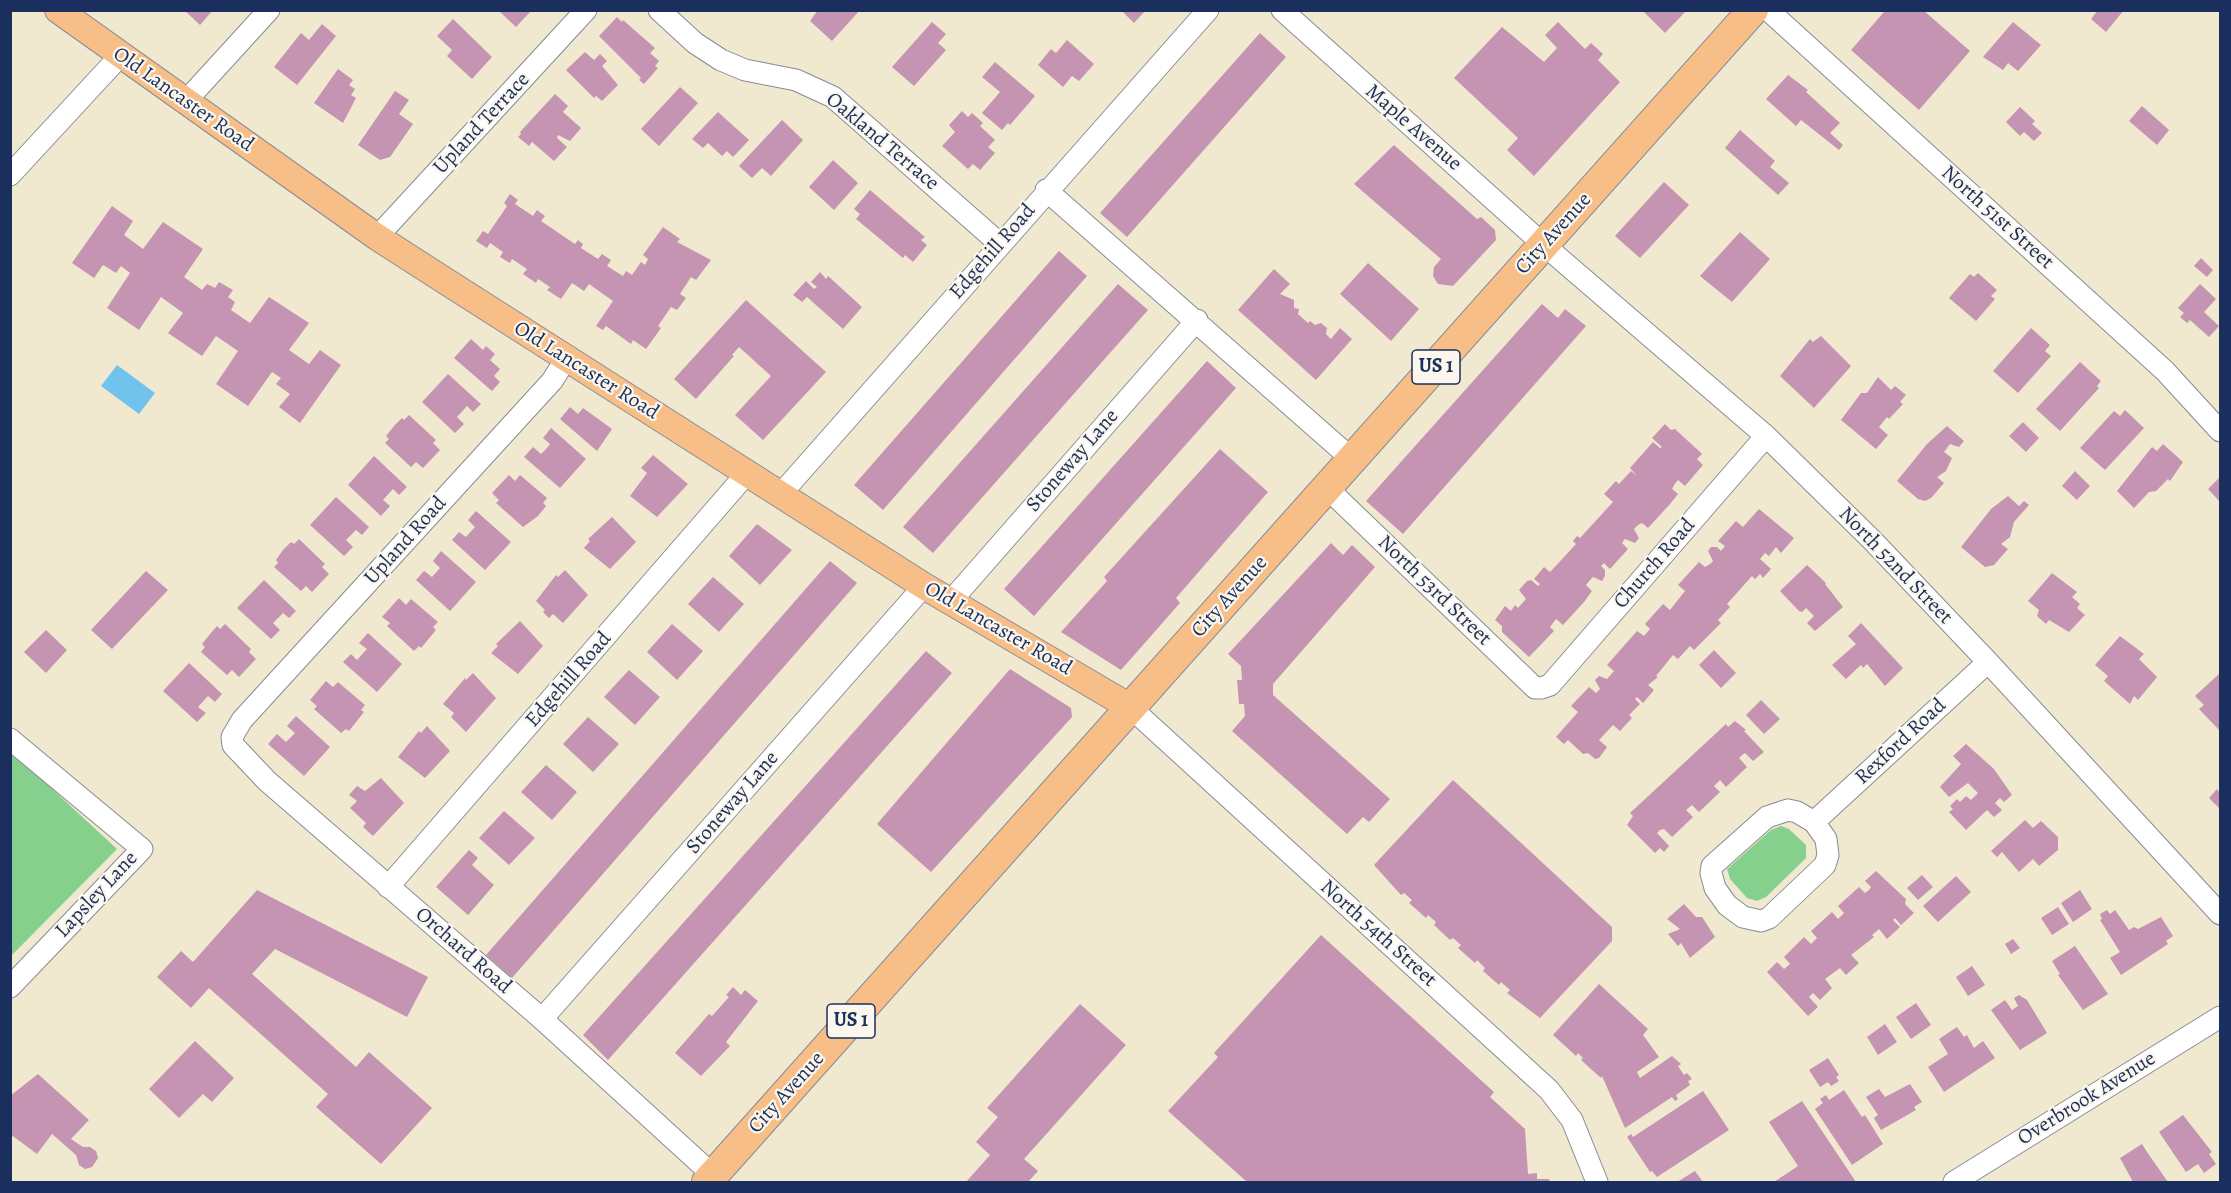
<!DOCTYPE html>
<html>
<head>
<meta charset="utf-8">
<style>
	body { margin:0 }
	#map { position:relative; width:2231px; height:1193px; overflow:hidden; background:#f1e9cf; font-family:Alegreya,serif }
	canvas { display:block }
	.frame { position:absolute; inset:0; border:12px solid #1b2f5e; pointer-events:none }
</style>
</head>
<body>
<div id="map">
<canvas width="2231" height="1193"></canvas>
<div class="frame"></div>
</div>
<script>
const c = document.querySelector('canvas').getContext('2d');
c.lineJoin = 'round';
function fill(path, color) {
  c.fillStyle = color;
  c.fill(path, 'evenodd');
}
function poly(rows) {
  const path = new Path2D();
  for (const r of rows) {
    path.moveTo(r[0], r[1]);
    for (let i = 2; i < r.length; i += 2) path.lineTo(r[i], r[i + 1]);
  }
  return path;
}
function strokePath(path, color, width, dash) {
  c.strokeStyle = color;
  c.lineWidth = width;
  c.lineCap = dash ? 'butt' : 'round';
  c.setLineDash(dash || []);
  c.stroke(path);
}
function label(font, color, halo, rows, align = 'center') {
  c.font = font + ' Alegreya,serif';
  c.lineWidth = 4.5;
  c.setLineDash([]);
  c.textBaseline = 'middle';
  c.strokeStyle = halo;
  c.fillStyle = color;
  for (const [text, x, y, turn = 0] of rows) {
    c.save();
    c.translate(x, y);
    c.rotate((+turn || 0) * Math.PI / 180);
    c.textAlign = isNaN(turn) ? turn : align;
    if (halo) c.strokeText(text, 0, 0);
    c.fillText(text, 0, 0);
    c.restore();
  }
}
fill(poly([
	[10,750,117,849,11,956,10,956],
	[1781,826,1789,829,1806,845,1806,858,1766,897,1757,901,1747,898,1730,879,1727,869,1771,830]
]), '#86d08d');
fill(poly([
	[117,365,155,393,139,414,101,386]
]), '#6fc3ec');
fill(poly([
	[184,10,213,10,200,25],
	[498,10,532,10,516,27],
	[818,10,860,10,832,41,810,21],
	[1121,10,1146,10,1134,23],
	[1642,10,1687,10,1665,33],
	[1881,10,1923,10,1970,51,1919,110,1851,50,1884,12],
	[2098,10,2124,10,2106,32,2091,19],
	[617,17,622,22,623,20,655,48,650,53,659,61,655,66,658,68,644,84,639,80,641,78,599,36],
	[453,19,492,57,472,79,447,56,452,50,437,36],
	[932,22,946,34,938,43,946,50,914,86,892,67],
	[1558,22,1585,49,1591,43,1603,54,1598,60,1620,82,1534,176,1507,150,1518,138,1454,78,1502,27,1544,62,1557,48,1545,35],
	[2013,22,2041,45,2018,71,2008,63,2003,70,1983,57],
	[322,24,336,36,297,85,274,67,301,33,309,40],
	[1260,33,1286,57,1127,237,1100,213],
	[1067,40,1094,64,1079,81,1072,76,1063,87,1038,65,1051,49,1056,53],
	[585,52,594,60,600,54,607,61,602,66,618,85,602,101,596,96,594,98,566,70],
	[995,62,1035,96,1010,125,1008,123,1002,130,982,113,1000,92,982,77],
	[338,69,353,80,349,85,355,89,351,95,356,98,343,123,314,103],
	[1788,75,1808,90,1806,92,1840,123,1830,133,1843,145,1839,150,1801,120,1796,126,1766,99],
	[680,87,698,103,659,146,641,129],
	[395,91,409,100,399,114,413,124,390,157,380,160,358,145],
	[555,94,568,106,563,112,581,128,570,141,558,135,557,138,567,147,554,161,532,142,529,146,518,137,521,134,520,132],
	[2142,106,2169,130,2157,145,2129,121],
	[2020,107,2035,121,2032,124,2042,133,2034,141,2024,132,2020,136,2006,122],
	[962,111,968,117,972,113,983,123,980,126,995,140,988,147,995,153,980,170,973,164,968,169,942,146,955,132,949,125],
	[718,112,749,140,733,157,727,151,722,156,708,143,703,148,692,139],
	[782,120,803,140,771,176,762,168,752,178,739,166],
	[1740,130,1775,161,1770,167,1789,183,1778,195,1725,148],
	[1394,145,1477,219,1481,217,1495,230,1496,240,1453,286,1438,284,1433,276,1434,267,1441,259,1354,184],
	[833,160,858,183,834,210,809,187],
	[1664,182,1689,205,1640,258,1615,236],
	[870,190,925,237,921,240,927,245,913,262,905,255,903,258,856,219,860,214,854,209],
	[510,194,518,200,515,204,533,216,537,210,545,216,541,221,575,244,578,240,583,244,581,248,598,259,602,254,611,260,607,266,623,276,626,271,632,275,641,262,645,265,648,259,643,255,663,227,680,239,677,242,711,260,696,280,691,277,680,294,686,298,677,310,671,307,658,326,661,328,646,349,633,340,631,344,606,326,603,330,596,326,613,301,589,284,584,291,572,283,561,299,547,290,550,287,538,279,536,283,523,274,527,269,512,259,510,263,500,257,503,252,490,243,487,248,476,241,483,231,488,234,507,206,504,203],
	[112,206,133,221,124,235,143,249,163,222,203,249,184,277,202,290,207,284,215,288,219,282,233,290,228,297,235,302,231,310,250,323,269,297,309,323,289,350,309,364,320,350,341,365,300,423,279,407,290,394,276,384,281,378,272,372,248,406,216,384,238,351,216,336,202,356,168,333,183,313,161,297,139,330,107,308,130,273,121,266,116,273,103,265,94,278,72,263],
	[1740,232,1770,259,1732,302,1700,276],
	[1059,251,1087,276,883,510,854,485],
	[2201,258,2213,270,2207,277,2194,266],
	[1368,263,1419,309,1391,341,1340,294],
	[1274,269,1290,284,1280,294,1294,300,1294,308,1299,309,1298,314,1308,323,1310,321,1315,325,1321,323,1327,328,1326,334,1331,339,1340,328,1352,339,1316,380,1238,310],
	[820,272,826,279,828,276,862,307,843,329,807,297,802,302,793,295,806,281,814,289,817,287,811,282],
	[1978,273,1997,290,1991,296,1995,299,1976,321,1949,298,1970,274,1974,277],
	[1118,284,1148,310,933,553,903,527],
	[2200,284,2216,299,2204,312,2219,326,2209,337,2190,320,2187,323,2180,317,2184,313,2178,308],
	[746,300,826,372,763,440,735,415,771,376,739,347,732,355,734,356,696,399,674,379],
	[1542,304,1558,318,1565,309,1586,326,1403,534,1366,501],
	[2031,328,2050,345,2045,351,2051,356,2018,393,1993,371],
	[1821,336,1851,366,1814,408,1780,376,1810,339,1813,342],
	[471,339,483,350,486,346,495,354,490,360,500,369,494,376,500,382,492,391,454,358],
	[1207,361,1236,388,1034,616,1004,589],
	[2080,362,2101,381,2097,386,2099,388,2060,431,2036,409],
	[448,374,481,404,473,412,467,406,457,417,464,424,455,433,422,402],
	[1878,377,1891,390,1895,386,1906,395,1900,402,1903,404,1889,419,1887,417,1879,427,1888,435,1876,449,1841,420,1861,393,1867,393],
	[570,407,578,414,583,408,612,429,597,451,560,419],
	[2125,410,2144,428,2105,470,2080,448,2114,411,2120,416],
	[409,415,436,440,433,443,440,450,423,468,416,462,411,467,385,443,389,439,386,436,394,426,402,418,404,420],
	[2023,422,2039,438,2026,452,2009,436],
	[1665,424,1671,430,1675,429,1700,452,1702,454,1697,459,1703,465,1685,486,1678,480,1674,485,1672,489,1678,494,1670,504,1648,528,1642,523,1638,525,1634,529,1639,538,1635,543,1625,539,1622,543,1628,549,1610,569,1604,563,1601,566,1605,570,1605,576,1602,581,1593,577,1590,580,1586,585,1592,591,1584,602,1563,625,1556,619,1550,627,1554,631,1529,657,1502,632,1502,626,1495,620,1505,606,1511,611,1515,605,1518,608,1526,599,1519,590,1527,581,1531,580,1538,586,1540,584,1534,579,1544,567,1550,572,1576,544,1573,541,1577,536,1580,538,1613,502,1604,494,1616,481,1619,484,1631,471,1637,476,1630,468,1653,442,1660,448,1662,447,1652,438],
	[1947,426,1964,441,1959,447,1950,444,1944,452,1952,458,1946,471,1937,477,1944,483,1931,498,1925,501,1918,499,1897,481,1927,444],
	[551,428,586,459,560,488,524,457,533,447,541,454,547,448,550,444,543,438],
	[2163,444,2183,462,2170,481,2168,479,2156,491,2149,492,2134,508,2117,491,2152,447,2157,451],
	[1220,449,1268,492,1176,598,1180,603,1121,670,1061,632,1107,581,1104,577],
	[653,455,688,484,657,517,630,496,647,473,641,468],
	[374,456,407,487,399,495,393,489,383,500,390,506,381,516,348,485],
	[2075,471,2090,486,2077,500,2062,486],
	[509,475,515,481,520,475,547,498,543,503,546,506,538,516,523,527,496,503,499,500,492,493],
	[2220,477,2220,502,2208,489],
	[2008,496,2019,506,2024,501,2029,505,2014,522,2010,537,2001,544,2008,549,1994,565,1985,567,1961,547,1991,509],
	[336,497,369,527,362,535,356,530,346,540,353,547,344,556,310,525],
	[1759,509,1794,538,1781,553,1776,547,1769,556,1765,553,1760,559,1771,569,1763,578,1760,574,1755,579,1752,576,1727,604,1723,600,1730,607,1718,620,1721,623,1694,650,1690,646,1678,659,1673,655,1656,676,1658,677,1648,685,1654,690,1643,703,1637,697,1635,699,1640,704,1629,715,1632,718,1620,731,1613,725,1599,740,1607,747,1599,758,1595,759,1588,753,1583,754,1568,740,1564,744,1556,737,1578,712,1571,706,1589,687,1596,693,1600,689,1595,680,1599,676,1607,679,1614,671,1607,665,1637,631,1644,636,1650,629,1645,624,1663,604,1670,610,1685,591,1678,585,1699,562,1705,567,1710,564,1713,561,1708,551,1711,547,1717,547,1721,551,1725,546,1718,541,1736,521,1743,527],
	[476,511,511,542,485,570,452,540,459,532,466,537,475,527,468,520],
	[612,517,636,542,610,569,584,548,590,541,588,539],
	[757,524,792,550,760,585,729,556],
	[299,539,325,564,322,567,329,574,312,592,306,586,301,591,274,567,278,563,276,560,283,550,291,542,294,544],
	[1331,543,1343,555,1352,545,1375,567,1273,684,1273,695,1390,799,1369,822,1363,817,1347,834,1232,731,1245,716,1244,704,1239,704,1237,680,1242,680,1241,666,1228,654],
	[441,551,476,582,450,611,416,580,424,571,432,577,440,568,433,561],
	[830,561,857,583,512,978,486,955],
	[1807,565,1826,583,1825,584,1843,607,1815,631,1807,623,1814,616,1806,608,1802,612,1799,611,1780,591],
	[565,570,588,595,563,623,553,614,549,618,543,612,545,610,536,601,556,575,558,577],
	[146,571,168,590,112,649,91,630],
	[2052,573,2077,592,2072,597,2080,604,2077,608,2085,615,2069,632,2049,620,2046,624,2037,616,2039,610,2028,601],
	[713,577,744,604,719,632,688,604],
	[264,580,296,611,289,618,283,613,273,623,280,630,271,639,237,608],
	[399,598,406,605,411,599,438,622,433,627,436,630,421,648,419,646,414,651,387,626,390,623,382,617],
	[520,621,543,646,518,674,491,653,498,646,496,644],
	[1861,623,1903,668,1885,686,1867,664,1863,668,1861,665,1846,679,1832,665,1856,644,1848,636],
	[225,624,251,649,249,652,256,659,239,677,232,670,227,675,201,652,205,647,202,644,210,634,217,626,220,629],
	[672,624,703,651,677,680,647,652],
	[46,630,67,650,46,673,24,652],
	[368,633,402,664,377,692,343,662,351,654,357,660,367,649,359,643],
	[2120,636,2144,654,2139,659,2157,677,2138,700,2134,696,2130,704,2104,681,2108,676,2095,665],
	[1714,650,1736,673,1721,688,1699,665],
	[926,651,952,673,608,1060,583,1035],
	[189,663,222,694,215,702,208,696,198,707,206,713,197,722,163,691],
	[1010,669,1071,708,1072,717,931,872,877,824],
	[629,670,660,697,635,725,604,697],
	[473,673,496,698,466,732,451,717,454,713,443,704,465,678,466,680],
	[2220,673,2220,731,2199,709,2204,705,2195,696],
	[326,681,333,687,338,682,365,705,361,710,364,712,349,731,346,729,341,733,314,709,317,706,310,700],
	[1761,700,1780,719,1764,734,1746,715],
	[296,716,330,747,304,776,268,744,277,734,286,742,295,733,287,726],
	[588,717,619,744,593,772,563,744],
	[1735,721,1746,730,1744,731,1764,752,1753,761,1745,753,1742,755,1739,758,1747,767,1726,787,1720,780,1714,786,1720,792,1699,812,1692,805,1686,810,1693,817,1672,837,1664,829,1660,830,1657,833,1669,846,1664,852,1660,848,1655,853,1627,825,1633,816,1630,813,1726,724,1728,727],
	[427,726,450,751,425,778,398,757,419,731,421,733],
	[1966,744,1994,769,2012,795,2004,802,2000,798,1995,803,2002,810,1994,817,1987,810,1966,830,1949,812,1953,809,1950,806,1957,799,1960,802,1966,796,1971,800,1978,793,1968,783,1949,797,1940,787,1961,764,1953,756],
	[546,765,577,792,552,820,521,792],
	[381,778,404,803,373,836,363,827,366,823,350,808,357,801,349,795,357,786,365,791],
	[1453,780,1612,927,1612,941,1540,1018,1507,993,1510,990,1501,982,1499,985,1483,971,1485,968,1477,960,1475,963,1458,948,1461,945,1453,938,1450,940,1434,925,1436,922,1428,915,1426,918,1409,903,1412,900,1404,893,1401,895,1374,865],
	[2217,789,2220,793,2220,809,2209,798],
	[504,811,535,838,509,865,479,838],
	[2025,820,2033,828,2041,821,2058,837,2058,850,2039,866,2033,859,2019,872,2002,852,1997,857,1991,851],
	[469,850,478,858,472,865,494,885,468,915,436,887],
	[1876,871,1906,899,1905,904,1914,913,1901,925,1895,918,1893,920,1900,927,1887,939,1879,929,1872,935,1874,937,1851,955,1859,963,1846,975,1840,968,1825,979,1832,988,1820,1000,1813,993,1809,997,1818,1007,1808,1016,1767,972,1777,962,1784,969,1790,964,1784,957,1804,937,1811,944,1817,938,1811,931,1832,912,1838,919,1844,913,1838,906,1859,887,1865,893,1869,890,1871,887,1865,881],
	[1922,875,1933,887,1918,900,1907,888],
	[1956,876,1971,892,1938,922,1923,906],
	[257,890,428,977,407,1017,275,949,252,974,356,1067,369,1052,432,1108,381,1164,316,1107,328,1094,209,988,191,1008,157,977,181,951,193,962],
	[2080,890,2092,909,2073,922,2061,903],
	[1684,904,1696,917,1702,917,1715,937,1690,958,1681,943,1678,946,1668,934,1680,929,1667,919],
	[2058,907,2069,924,2052,935,2041,918],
	[2107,910,2110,914,2115,910,2129,930,2134,927,2138,929,2161,917,2173,936,2166,941,2168,944,2121,975,2110,958,2120,952,2100,920,2102,919,2100,914],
	[1321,935,1494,1092,1490,1097,1525,1129,1528,1174,1537,1173,1537,1179,1549,1179,1550,1182,1247,1182,1168,1111,1218,1057,1214,1053],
	[2013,939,2020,948,2011,954,2005,944],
	[2075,946,2108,994,2083,1010,2058,975,2060,974,2052,961],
	[1972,966,1985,985,1968,996,1956,977],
	[1599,984,1648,1029,1643,1035,1659,1057,1637,1072,1640,1078,1672,1056,1681,1064,1678,1066,1684,1075,1687,1073,1692,1079,1688,1081,1690,1085,1676,1095,1678,1099,1675,1101,1672,1097,1625,1128,1602,1076,1601,1078,1581,1060,1583,1058,1578,1053,1576,1056,1553,1035],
	[733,987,741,995,745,990,758,1001,726,1042,730,1046,701,1076,675,1053,709,1014,712,1016,729,997,726,995],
	[2019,995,2027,1000,2047,1033,2020,1050,1991,1010,2005,1000,2012,1010,2018,1006,2014,998],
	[1916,1003,1931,1025,1911,1039,1896,1017],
	[1080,1004,1126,1045,1024,1159,1038,1171,1028,1182,966,1182,990,1155,976,1142,998,1117,987,1108],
	[1885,1024,1897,1042,1878,1055,1867,1037],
	[1957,1027,1964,1037,1967,1035,1974,1048,1983,1041,1995,1058,1944,1092,1928,1067,1948,1054,1939,1039],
	[195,1041,234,1078,212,1102,203,1094,179,1118,149,1089],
	[1828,1058,1839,1075,1836,1077,1839,1081,1831,1086,1828,1082,1820,1087,1809,1070],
	[38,1074,89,1120,71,1139,83,1147,90,1147,96,1151,98,1158,92,1167,85,1169,79,1165,76,1155,52,1134,37,1154,10,1134,10,1096],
	[1910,1084,1922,1102,1914,1107,1916,1110,1881,1130,1874,1118,1878,1115,1866,1097,1879,1089,1885,1097],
	[1844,1090,1862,1117,1865,1115,1883,1144,1852,1165,1815,1109,1823,1103,1820,1099,1826,1095,1829,1100],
	[1703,1091,1729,1130,1657,1177,1652,1171,1650,1172,1627,1137,1631,1134,1633,1137],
	[1802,1101,1856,1182,1774,1182,1798,1166,1769,1122],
	[2183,1115,2212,1152,2209,1154,2216,1164,2204,1173,2198,1164,2186,1172,2159,1132],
	[2142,1144,2147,1152,2168,1182,2133,1182,2120,1158],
	[1695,1171,1703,1182,1677,1182]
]), '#c494b2');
const minor = poly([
	[659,10,695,43,721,60,745,70,796,80,833,97,1000,244],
	[1282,10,1544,245,1766,436,1873,541,1988,662,2220,914],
	[1768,10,2165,371,2220,431],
	[185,102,269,10],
	[10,175,120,56],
	[1046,190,1353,460],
	[377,237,586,10],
	[566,359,552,381,242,720,232,737,233,745,267,781,542,1019,714,1176],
	[1328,489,1535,688,1541,688,1550,685,1766,436],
	[780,495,1208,10],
	[950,602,1197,320],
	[1130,707,1549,1090,1572,1120,1597,1182],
	[10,739,142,849,10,987],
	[1788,810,1797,812,1814,822,1826,839,1828,855,1825,865,1769,918,1761,921,1743,917,1727,905,1715,888,1711,873,1712,866,1767,817,1788,810],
	[1814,822,1988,662],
	[388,887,748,472],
	[542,1019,924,586],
	[1954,1182,2220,1017]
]);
const major = poly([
	[58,10,377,237,447,282,924,586,1130,707]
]);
const highway = poly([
	[707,1182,1753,10]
]);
strokePath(minor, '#868c96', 23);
strokePath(major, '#868c96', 28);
strokePath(highway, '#868c96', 32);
strokePath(minor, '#fff', 21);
strokePath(major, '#f7be87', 26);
strokePath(highway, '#f7be87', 30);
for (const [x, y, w] of [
	[1436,367,48],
	[851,1021,48]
]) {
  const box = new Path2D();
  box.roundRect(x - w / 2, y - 17, w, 34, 4.5);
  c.fillStyle = '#fbf7ec';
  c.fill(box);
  strokePath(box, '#1b2f5e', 1.5);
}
label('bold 20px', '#1b2f5e', null, [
	["US 1",1436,367],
	["US 1",851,1021]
]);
label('21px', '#1b2f5e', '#fbf7ec', [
	["Old Lancaster Road",183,100,35],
	["Upland Terrace",482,124,-47],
	["Maple Avenue",1413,128,41],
	["Oakland Terrace",882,142,40],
	["North 51st Street",1997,218,42],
	["City Avenue",1554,234,-48],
	["Edgehill Road",993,252,-49],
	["Old Lancaster Road",586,371,32],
	["Stoneway Lane",1073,461,-49],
	["Upland Road",406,541,-48],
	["Church Road",1655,564,-49],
	["North 52nd Street",1895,566,46],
	["North 53rd Street",1434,591,44],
	["City Avenue",1230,597,-48],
	["Old Lancaster Road",998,629,30],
	["Edgehill Road",569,680,-49],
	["Rexford Road",1901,742,-43],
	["Stoneway Lane",733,803,-49],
	["Lapsley Lane",97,895,-47],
	["North 54th Street",1378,934,42],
	["Orchard Road",463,951,41],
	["City Avenue",787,1093,-48],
	["Overbrook Avenue",2087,1099,-32]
]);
</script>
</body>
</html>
